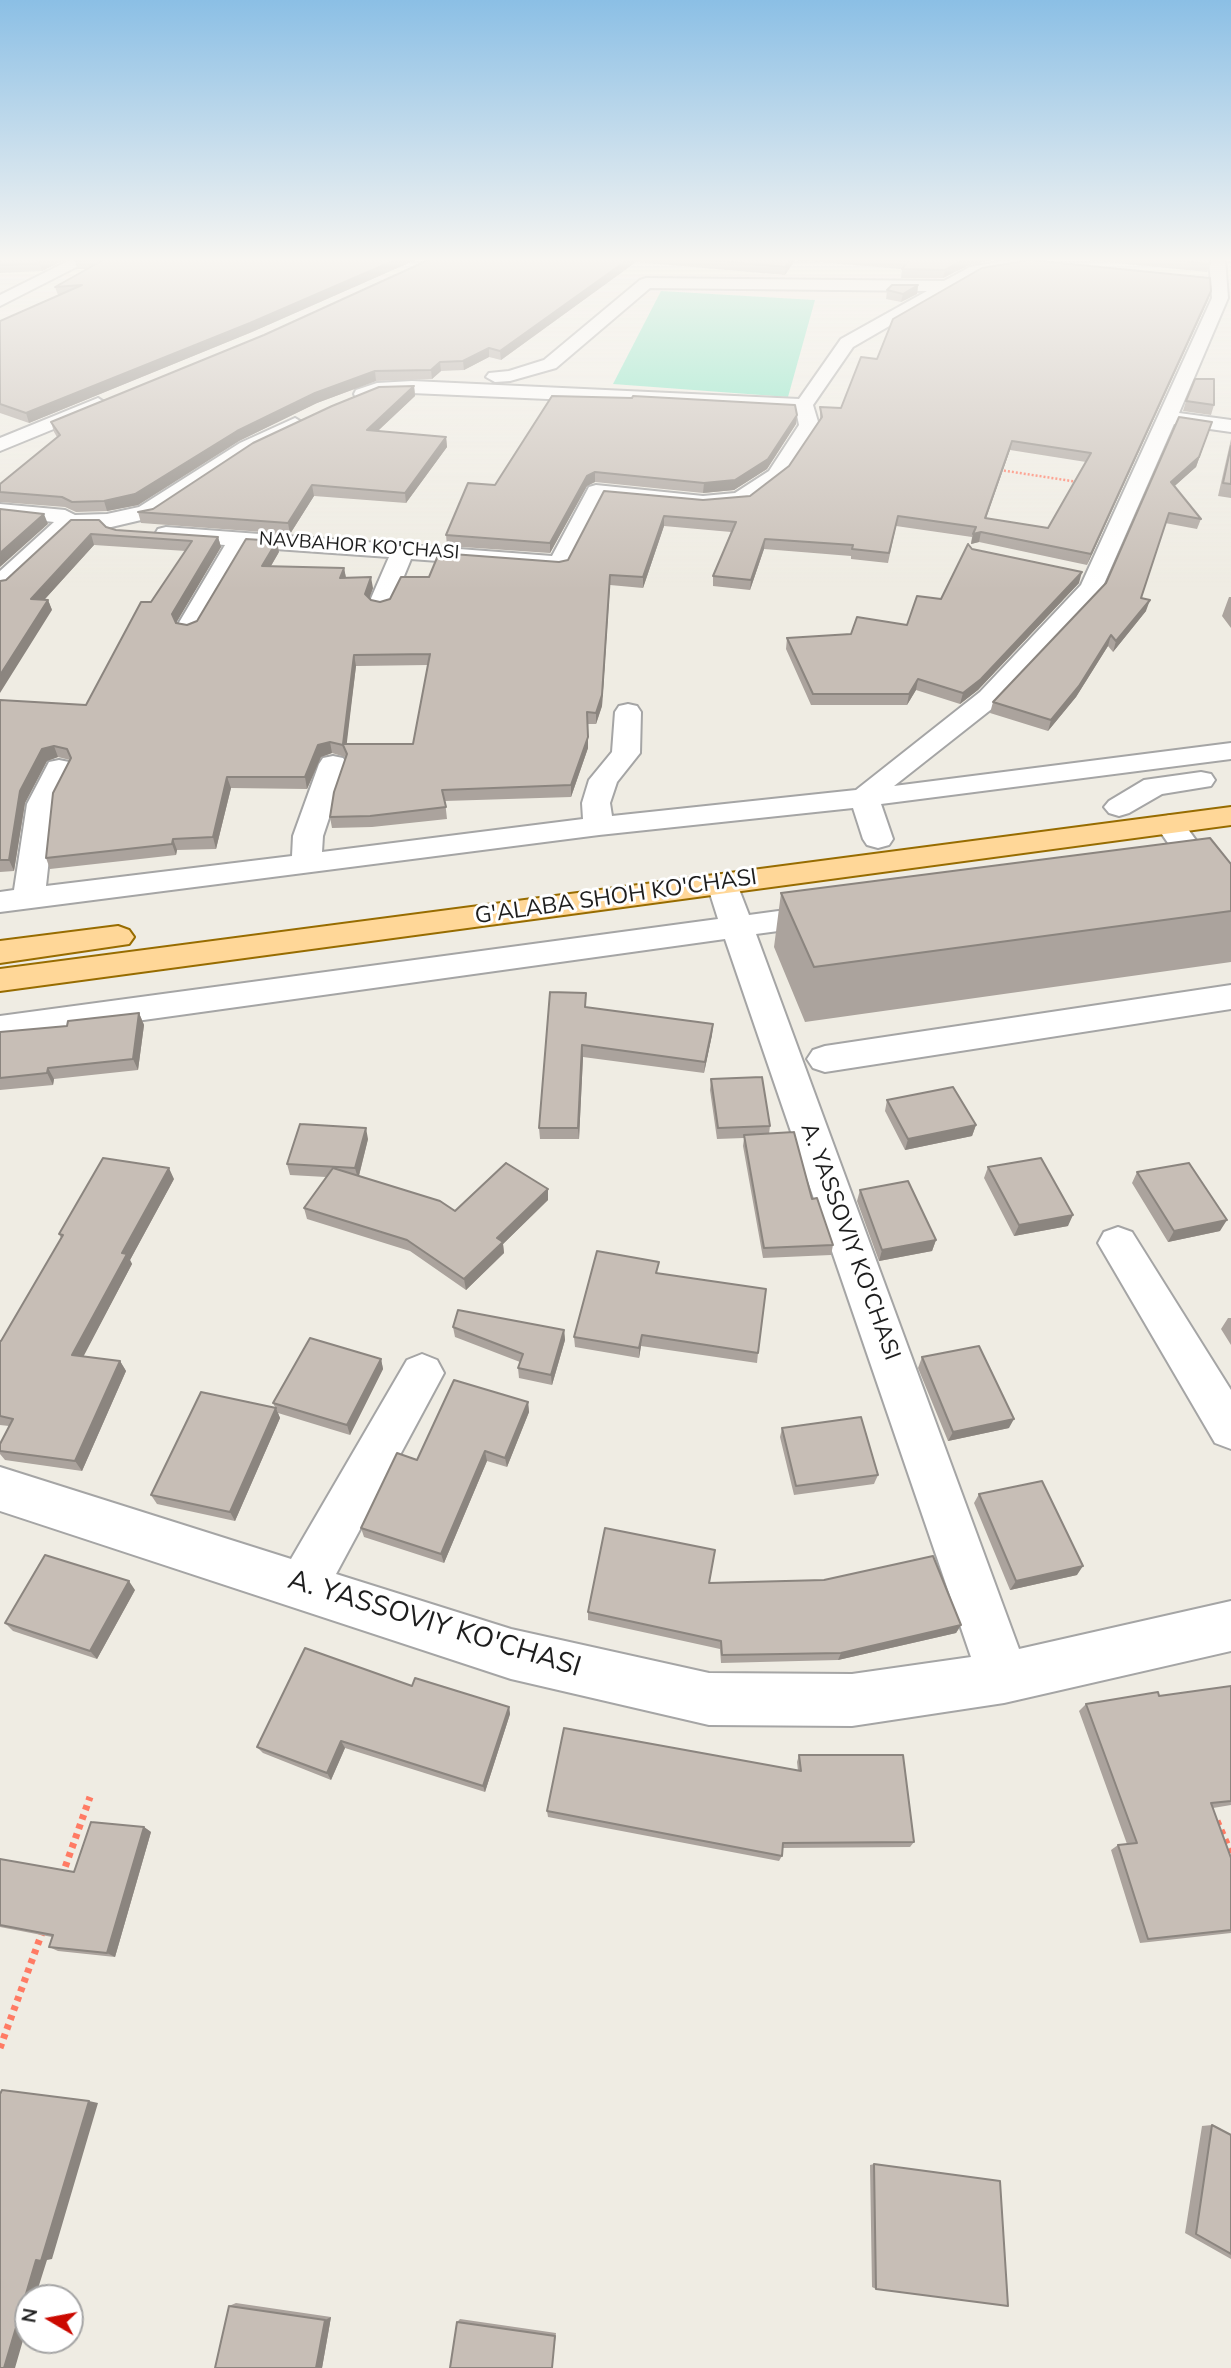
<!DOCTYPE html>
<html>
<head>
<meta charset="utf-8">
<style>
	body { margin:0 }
	#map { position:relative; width:1231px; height:2368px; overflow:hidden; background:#efece3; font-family:"Nunito Sans",sans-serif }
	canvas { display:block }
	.north { position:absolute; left:14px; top:2284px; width:70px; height:70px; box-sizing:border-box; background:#fff; border:2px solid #a5a5a5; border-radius:50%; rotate:280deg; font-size:19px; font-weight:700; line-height:28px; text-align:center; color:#1e1e1e }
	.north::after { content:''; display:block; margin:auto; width:24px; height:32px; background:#cb0900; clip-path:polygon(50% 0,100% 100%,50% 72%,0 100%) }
</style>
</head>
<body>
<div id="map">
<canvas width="1231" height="2368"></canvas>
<div class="north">N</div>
</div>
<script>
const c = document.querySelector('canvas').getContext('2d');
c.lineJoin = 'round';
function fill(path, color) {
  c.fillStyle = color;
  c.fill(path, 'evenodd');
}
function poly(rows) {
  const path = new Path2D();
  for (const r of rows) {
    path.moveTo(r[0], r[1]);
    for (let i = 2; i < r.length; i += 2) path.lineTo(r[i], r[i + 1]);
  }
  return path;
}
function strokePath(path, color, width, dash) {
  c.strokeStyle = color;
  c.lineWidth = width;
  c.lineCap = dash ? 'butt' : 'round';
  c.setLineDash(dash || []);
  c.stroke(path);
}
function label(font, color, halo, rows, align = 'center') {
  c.font = font + ' "Nunito Sans",sans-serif';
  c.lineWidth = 6;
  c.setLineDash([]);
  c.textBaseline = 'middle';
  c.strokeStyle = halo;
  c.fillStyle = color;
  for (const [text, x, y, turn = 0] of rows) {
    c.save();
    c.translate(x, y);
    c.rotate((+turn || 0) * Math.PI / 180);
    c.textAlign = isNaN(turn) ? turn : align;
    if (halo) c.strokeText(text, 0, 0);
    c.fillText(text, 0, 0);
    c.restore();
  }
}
fill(poly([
	[661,291,815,300,788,397,613,384]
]), '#7be4c0');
const minor = poly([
	[74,258,94,258,0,306,0,295,74,258],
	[1022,258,1032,259,1035,262,1027,267,979,274,853,347,813,405,819,425,786,475,748,504,703,508,603,498,568,568,560,570,411,559,393,603,389,608,381,610,373,608,369,603,389,557,247,547,198,631,189,633,180,631,177,626,225,545,166,541,158,539,155,534,158,529,166,527,552,556,589,487,596,485,703,496,735,493,769,471,799,425,796,410,412,393,379,394,363,400,356,398,354,394,356,390,377,383,412,381,799,399,841,339,927,291,650,288,556,368,510,381,495,382,486,377,489,373,509,371,544,360,640,280,646,278,944,281,970,267,1022,258],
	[1209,258,1225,258,1228,298,1179,413,1231,420,1231,432,1174,424,1100,593,998,704,894,786,1231,743,1231,759,881,804,893,839,889,845,878,848,867,845,863,839,853,808,599,835,0,912,0,892,14,890,27,804,49,762,59,760,69,762,73,768,55,804,46,886,292,856,293,836,319,764,323,758,333,756,343,758,347,764,323,836,322,852,583,819,582,803,589,780,612,752,615,712,619,706,628,704,637,706,641,712,640,753,617,782,610,803,612,816,856,790,980,692,1081,585,1212,298,1209,258],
	[98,398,107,404,105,408,0,451,0,438,98,398],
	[295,418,305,424,302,428,254,451,154,517,107,528,73,528,8,589,0,591,0,571,54,522,0,516,0,504,65,510,75,515,107,514,139,507,240,443,295,418],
	[1201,772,1211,774,1215,780,1211,786,1162,794,1129,813,1119,816,1109,813,1104,807,1109,801,1144,780,1201,772],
	[1170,815,1180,818,1231,889,1231,922,1220,919,1155,824,1160,818,1170,815],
	[722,874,733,877,737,884,749,915,830,904,841,907,846,914,841,921,830,924,756,934,1019,1649,1231,1601,1231,1651,1004,1703,852,1726,709,1725,511,1679,0,1511,0,1467,291,1559,407,1360,422,1354,437,1360,444,1373,336,1574,511,1629,709,1673,852,1674,971,1657,725,939,0,1040,0,1016,718,919,707,884,711,877,722,874],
	[1231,985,1231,1009,825,1072,813,1068,807,1059,813,1050,825,1046,1231,985],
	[1118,1227,1132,1232,1231,1390,1231,1449,1215,1443,1098,1243,1104,1232,1118,1227]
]);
const major = poly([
	[1231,807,1231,825,0,991,0,969,1231,807],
	[118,926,129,930,134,937,129,944,0,963,0,941,118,926]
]);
strokePath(minor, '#a5a5a5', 4);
strokePath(major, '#976c00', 4);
strokePath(poly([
	[1000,470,1078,482]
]), '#ff7b64', 2.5, [2, 2]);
strokePath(poly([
	[1217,1821,1231,1853],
	[62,1876,90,1797],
	[0,2048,43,1930]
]), '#ff7b64', 7, [5, 5]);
fill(minor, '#fff');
fill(major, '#ffd798');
fill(poly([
	[0,258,68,258,42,271,0,273],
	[81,258,420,258,252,332,29,423,0,413,0,321,58,295,55,287,88,269,77,269,75,261],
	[433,258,993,258,992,260,969,265,943,278,901,278,902,269,795,260,785,275,636,262,501,360,489,357,464,370,441,371,432,379,376,381,317,403,239,441,138,505,107,511,76,512,65,507,0,502,0,492,57,437,54,432,51,422,264,335],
	[1067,258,1210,258,1210,264,1207,272],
	[918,285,917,294,901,302,886,299,887,290],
	[1208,300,1087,565,979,542,971,544,972,537,896,526,888,563,851,559,851,556,764,549,750,590,713,586,713,576,731,532,664,526,643,588,610,585,602,706,596,724,587,724,588,748,571,797,445,801,447,819,372,827,332,828,330,817,346,758,345,757,332,753,321,757,307,789,231,788,216,849,177,850,176,855,50,869,46,858,70,760,58,757,47,761,25,803,14,871,0,872,0,700,86,705,151,602,186,551,94,545,45,599,48,600,52,610,6,580,71,520,116,530,218,537,221,547,176,622,187,625,197,621,279,552,271,566,344,568,346,578,373,588,369,598,371,600,380,602,390,599,429,577,559,562,568,560,604,491,703,500,750,496,789,466,820,420,820,407,841,408,877,359],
	[1010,450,1086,462,1048,528,986,519],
	[428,665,413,744,346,744,356,666],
	[414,386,415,396,378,431,446,437,447,447,406,503,314,496,290,534,141,523,138,512,153,509],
	[1186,401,1214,405,1211,415,1183,411],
	[797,415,796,424,767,469,734,490,703,493,595,482,587,486,550,553,447,546,446,535,495,485],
	[1212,422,1196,467,1174,486,1201,519,1197,529,1165,523,1141,598,1146,611,1113,652,1108,646,1076,697,1048,731,990,713,993,702,1106,583],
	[1231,439,1231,498,1218,496],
	[972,549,1079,583,978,690,960,704,916,690,907,705,811,705,786,649,787,638,851,634,907,625,941,599],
	[1229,597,1231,597,1231,628,1222,616],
	[1231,864,1231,962,805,1022,774,947,781,893],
	[586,1007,713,1024,712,1035,704,1073,583,1057,579,1139,540,1139,539,1128],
	[139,1013,144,1025,138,1070,54,1079,53,1085,0,1090,0,1032,67,1026],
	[711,1079,770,1126,769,1134,812,1199,833,1245,831,1255,763,1258,743,1146,744,1138,717,1139,710,1090],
	[887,1100,976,1125,972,1136,905,1150,885,1111],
	[368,1139,359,1176,455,1211,548,1200,503,1244,504,1253,466,1290,410,1251,307,1219,304,1208,326,1177,290,1175,287,1164],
	[988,1167,1068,1226,1014,1236,984,1178],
	[1137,1172,1220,1231,1168,1242,1132,1183],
	[174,1179,130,1260,132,1264,83,1356,120,1361,126,1371,82,1471,5,1460,0,1454,0,1444,9,1426,0,1425,0,1341,1,1341,61,1238,59,1234],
	[860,1190,936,1240,932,1251,879,1261,857,1201],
	[658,1273,758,1353,757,1363,641,1346,639,1358,575,1347,574,1337],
	[1228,1318,1231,1318,1231,1345,1221,1329],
	[453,1327,564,1330,565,1340,552,1385,519,1378,518,1368,520,1362,455,1337],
	[922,1357,1009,1428,948,1441,918,1368],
	[381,1359,383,1369,350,1435,278,1413,273,1403],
	[528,1402,529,1412,507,1467,487,1461,444,1563,364,1537,361,1528,417,1460],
	[276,1408,280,1418,235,1521,157,1504,151,1495],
	[782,1428,878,1475,874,1484,794,1495,780,1437],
	[979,1494,1077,1575,1010,1590,974,1503],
	[709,1583,961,1625,956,1633,838,1660,721,1663,720,1649,588,1620,588,1612],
	[135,1590,97,1659,13,1631,5,1623],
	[412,1686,509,1707,510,1714,485,1792,345,1748,331,1780,263,1753,257,1747],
	[1231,1686,1231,1805,1213,1808,1231,1858,1231,1933,1140,1943,1111,1850,1118,1845,1127,1844,1079,1711,1086,1704,1159,1696],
	[799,1755,914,1842,910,1847,783,1848,782,1856,779,1861,548,1817,547,1811,798,1771,797,1762],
	[144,1827,151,1832,115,1957,58,1951,49,1947,52,1937,0,1927,0,1859,74,1872],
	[1212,2125,1231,2135,1231,2259,1185,2233,1202,2126],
	[874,2164,876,2289,872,2287,870,2165],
	[236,2303,331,2317,322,2368,229,2306],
	[460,2319,556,2333,552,2368,457,2322]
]), '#aba39d');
fill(poly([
	[49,258,68,258,42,271,39,263],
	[400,258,420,258,252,332,29,423,26,413],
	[630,258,636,258,636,262,501,360,500,351],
	[791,258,795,258,795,260,785,275,786,267],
	[967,258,993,258,992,260,969,265,943,278,945,270],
	[918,285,917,294,901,302,903,294],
	[1211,291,1208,300,1087,565,1091,554],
	[489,348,489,357,464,370,463,361],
	[440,362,441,371,432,379,431,370],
	[375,371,376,381,317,403,239,441,138,505,107,511,104,501,237,431,315,393],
	[414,386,415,396,368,440,367,430],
	[797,415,796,424,767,469,734,490,703,493,704,483],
	[1212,422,1196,467,1167,493,1171,482],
	[446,437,447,447,406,503,405,493],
	[1012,441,1010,450,982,529,985,518],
	[595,472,595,482,587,486,550,553,550,543,587,476],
	[312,485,314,496,290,534,288,523],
	[44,514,48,524,0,567,0,553],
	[664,516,664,526,643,588,643,577],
	[981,532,979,542,971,544,973,534],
	[91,534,94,545,35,610,31,599],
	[218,537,221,547,175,625,172,614],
	[765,539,764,549,750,590,751,580],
	[277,541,279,552,265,576,262,566],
	[344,568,346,578,340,578],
	[1082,572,1079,583,978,690,960,704,963,693],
	[610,575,602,706,596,724,596,713],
	[371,577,373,588,367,605,365,594],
	[48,600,52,610,0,693,0,675],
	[1150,600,1146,611,1113,652,1116,641],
	[1111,635,1108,646,1076,697,1048,731,1051,720],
	[354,655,356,666,346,750,343,744],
	[918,679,916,690,907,705,909,694],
	[588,737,588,748,571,797,571,785],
	[330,742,332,753,321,757,307,789,305,777,318,745],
	[54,746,58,757,47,761,25,803,14,871,9,860,20,791,42,749],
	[227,777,231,788,216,849,213,837],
	[173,839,177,850,176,855,172,844],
	[139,1013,144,1025,138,1070,133,1059],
	[713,1024,712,1035,704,1073,705,1062],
	[582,1045,583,1057,579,1139,578,1128],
	[48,1068,54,1079,53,1085,47,1073],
	[976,1125,972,1136,905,1150,908,1139],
	[366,1128,368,1139,358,1179,355,1168],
	[169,1168,174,1179,130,1260,132,1264,79,1365,72,1355,122,1253],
	[548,1189,548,1200,503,1244,504,1253,466,1290,464,1279,497,1238],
	[1073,1215,1068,1226,1014,1236,1019,1225],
	[1227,1220,1220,1231,1168,1242,1174,1231],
	[936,1240,932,1251,879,1261,882,1250],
	[564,1330,565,1340,552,1385,551,1375],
	[642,1335,641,1346,639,1358,639,1348],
	[381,1359,383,1369,350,1435,347,1425],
	[120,1361,126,1371,82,1471,75,1461],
	[528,1402,529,1412,507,1467,505,1458],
	[276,1408,280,1418,235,1521,230,1512],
	[1014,1419,1009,1428,948,1441,953,1432],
	[485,1451,487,1461,444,1563,441,1554],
	[1083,1566,1077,1575,1010,1590,1016,1581],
	[129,1581,135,1590,97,1659,90,1651],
	[961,1625,956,1633,838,1660,841,1653],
	[509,1707,510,1714,485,1792,483,1786],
	[341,1741,345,1748,331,1780,327,1773],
	[144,1827,151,1832,115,1957,107,1953],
	[89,2101,98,2103,52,2259,47,2260,35,2298,28,2298,28,2323,15,2368,4,2368,36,2260],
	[331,2317,322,2368,316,2368,325,2320]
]), '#8b857f');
const building = poly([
	[0,258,49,258,39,263,0,265,0,258],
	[81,258,400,258,250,323,26,413,0,404,0,321,82,285,55,287,105,259,75,261,81,258],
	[433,258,630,258,500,351,489,348,463,361,440,362,431,370,375,371,315,393,237,431,135,494,104,501,72,502,62,497,0,492,0,484,60,435,51,422,264,335,433,258],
	[687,258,791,258,786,267,687,258],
	[875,258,967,258,945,270,902,269,908,261,875,258],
	[1153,258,1210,258,1210,264,1153,258],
	[1030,260,1210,278,1211,291,1091,554,981,532,973,534,976,527,898,516,889,553,852,549,853,545,765,539,751,580,713,576,736,522,664,516,643,577,610,575,602,695,596,713,587,712,588,737,571,785,442,790,446,807,370,816,330,817,334,792,347,754,343,745,330,742,318,745,305,777,227,777,213,837,173,839,172,844,46,858,53,793,71,758,67,749,54,746,42,749,20,791,9,860,0,860,0,700,86,705,141,602,151,602,192,541,91,534,31,599,48,600,0,675,0,581,6,580,71,520,99,520,106,527,116,530,218,537,172,614,176,623,187,625,197,621,246,539,277,541,262,566,344,568,340,578,371,577,365,594,371,600,380,602,390,599,401,577,429,577,439,553,559,562,568,560,604,491,703,500,750,496,789,466,822,417,820,407,841,408,861,357,877,359,893,319,982,268,1030,260],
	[1012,441,1091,453,1048,528,985,518,1012,441],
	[430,654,413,744,343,744,354,655,430,654],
	[892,285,918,285,903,294,887,290,892,285],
	[1195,379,1214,379,1214,405,1186,401,1195,379],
	[414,386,367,430,446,437,405,493,312,485,288,523,138,512,153,509,253,443,332,406,379,387,414,386],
	[552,396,632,398,633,396,795,405,797,415,768,459,735,480,704,483,595,472,587,476,550,543,446,535,468,483,495,485,552,396],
	[1179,417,1212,422,1199,457,1171,482,1201,519,1169,513,1141,598,1150,600,1116,641,1111,635,1079,686,1051,720,993,702,1106,583,1179,417],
	[1231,446,1231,484,1223,483,1231,446],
	[0,509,44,514,0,553,0,509],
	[968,544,972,549,1082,572,981,679,963,693,918,679,909,694,813,694,787,638,851,634,857,617,907,625,917,596,941,599,968,544],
	[1210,838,1231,864,1231,911,814,967,781,893,1210,838],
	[550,992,586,993,585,1007,713,1024,705,1062,582,1045,578,1128,539,1128,550,992],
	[139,1013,133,1059,48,1068,47,1073,0,1078,0,1032,67,1026,68,1021,139,1013],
	[762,1077,770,1126,718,1128,711,1079,762,1077],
	[953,1087,976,1125,908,1139,887,1100,953,1087],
	[300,1124,366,1128,355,1168,287,1164,300,1124],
	[794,1132,812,1199,817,1198,833,1245,764,1248,744,1135,794,1132],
	[103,1158,169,1168,122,1253,127,1254,72,1355,120,1361,75,1461,0,1451,0,1444,13,1419,0,1416,0,1341,1,1341,63,1235,59,1234,103,1158],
	[1041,1158,1073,1215,1019,1225,988,1167,1041,1158],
	[506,1163,548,1189,497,1238,503,1242,464,1279,407,1240,304,1208,333,1168,440,1201,455,1211,506,1163],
	[1189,1163,1227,1220,1174,1231,1137,1172,1189,1163],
	[908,1181,936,1240,882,1250,860,1190,908,1181],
	[597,1251,659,1262,656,1273,766,1289,758,1353,642,1335,639,1348,574,1337,597,1251],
	[458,1310,564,1330,551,1375,518,1368,523,1354,453,1327,458,1310],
	[310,1338,381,1359,347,1425,273,1403,310,1338],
	[979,1346,1014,1419,953,1432,922,1357,979,1346],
	[454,1380,528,1402,505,1458,485,1451,441,1554,361,1528,397,1453,417,1460,454,1380],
	[201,1392,276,1408,230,1512,151,1495,201,1392],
	[861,1417,878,1475,796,1486,782,1428,861,1417],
	[1042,1481,1083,1566,1016,1581,979,1494,1042,1481],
	[605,1528,715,1550,709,1583,824,1580,933,1556,961,1625,841,1653,722,1655,721,1641,588,1612,605,1528],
	[45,1555,129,1581,90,1651,5,1623,45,1555],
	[305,1648,412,1686,415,1678,509,1707,483,1786,341,1741,327,1773,257,1747,305,1648],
	[1231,1686,1231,1801,1211,1803,1231,1858,1231,1930,1148,1939,1118,1845,1137,1843,1086,1704,1158,1692,1159,1696,1231,1686],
	[564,1728,801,1771,799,1755,903,1755,914,1842,783,1843,782,1856,547,1811,564,1728],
	[91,1822,144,1827,107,1953,49,1947,53,1935,0,1925,0,1859,74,1872,91,1822],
	[2,2090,89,2101,41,2261,36,2260,4,2368,0,2368,0,2094,2,2090],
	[1212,2125,1231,2135,1231,2254,1196,2234,1212,2125],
	[874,2164,1000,2181,1008,2306,876,2289,874,2164],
	[229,2306,325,2320,316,2368,215,2368,229,2306],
	[457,2322,555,2336,552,2368,450,2368,457,2322]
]);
fill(building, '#c7beb6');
strokePath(building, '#8b857f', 2);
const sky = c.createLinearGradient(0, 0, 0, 590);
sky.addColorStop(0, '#8bbfe5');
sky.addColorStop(0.44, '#f8f6f2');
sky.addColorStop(1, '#f8f6f200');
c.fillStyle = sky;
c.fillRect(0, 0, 1231, 590);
label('19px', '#1e1e1e', '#fff', [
	["NAVBAHOR KO'CHASI",359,547,4]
]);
label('23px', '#1e1e1e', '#fff', [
	["G'ALABA SHOH KO'CHASI",616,898,-8],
	["A. YASSOVIY KO'CHASI",849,1242,70]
]);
label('28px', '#1e1e1e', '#fff', [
	["A. YASSOVIY KO'CHASI",434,1625,17]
]);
</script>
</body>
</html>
